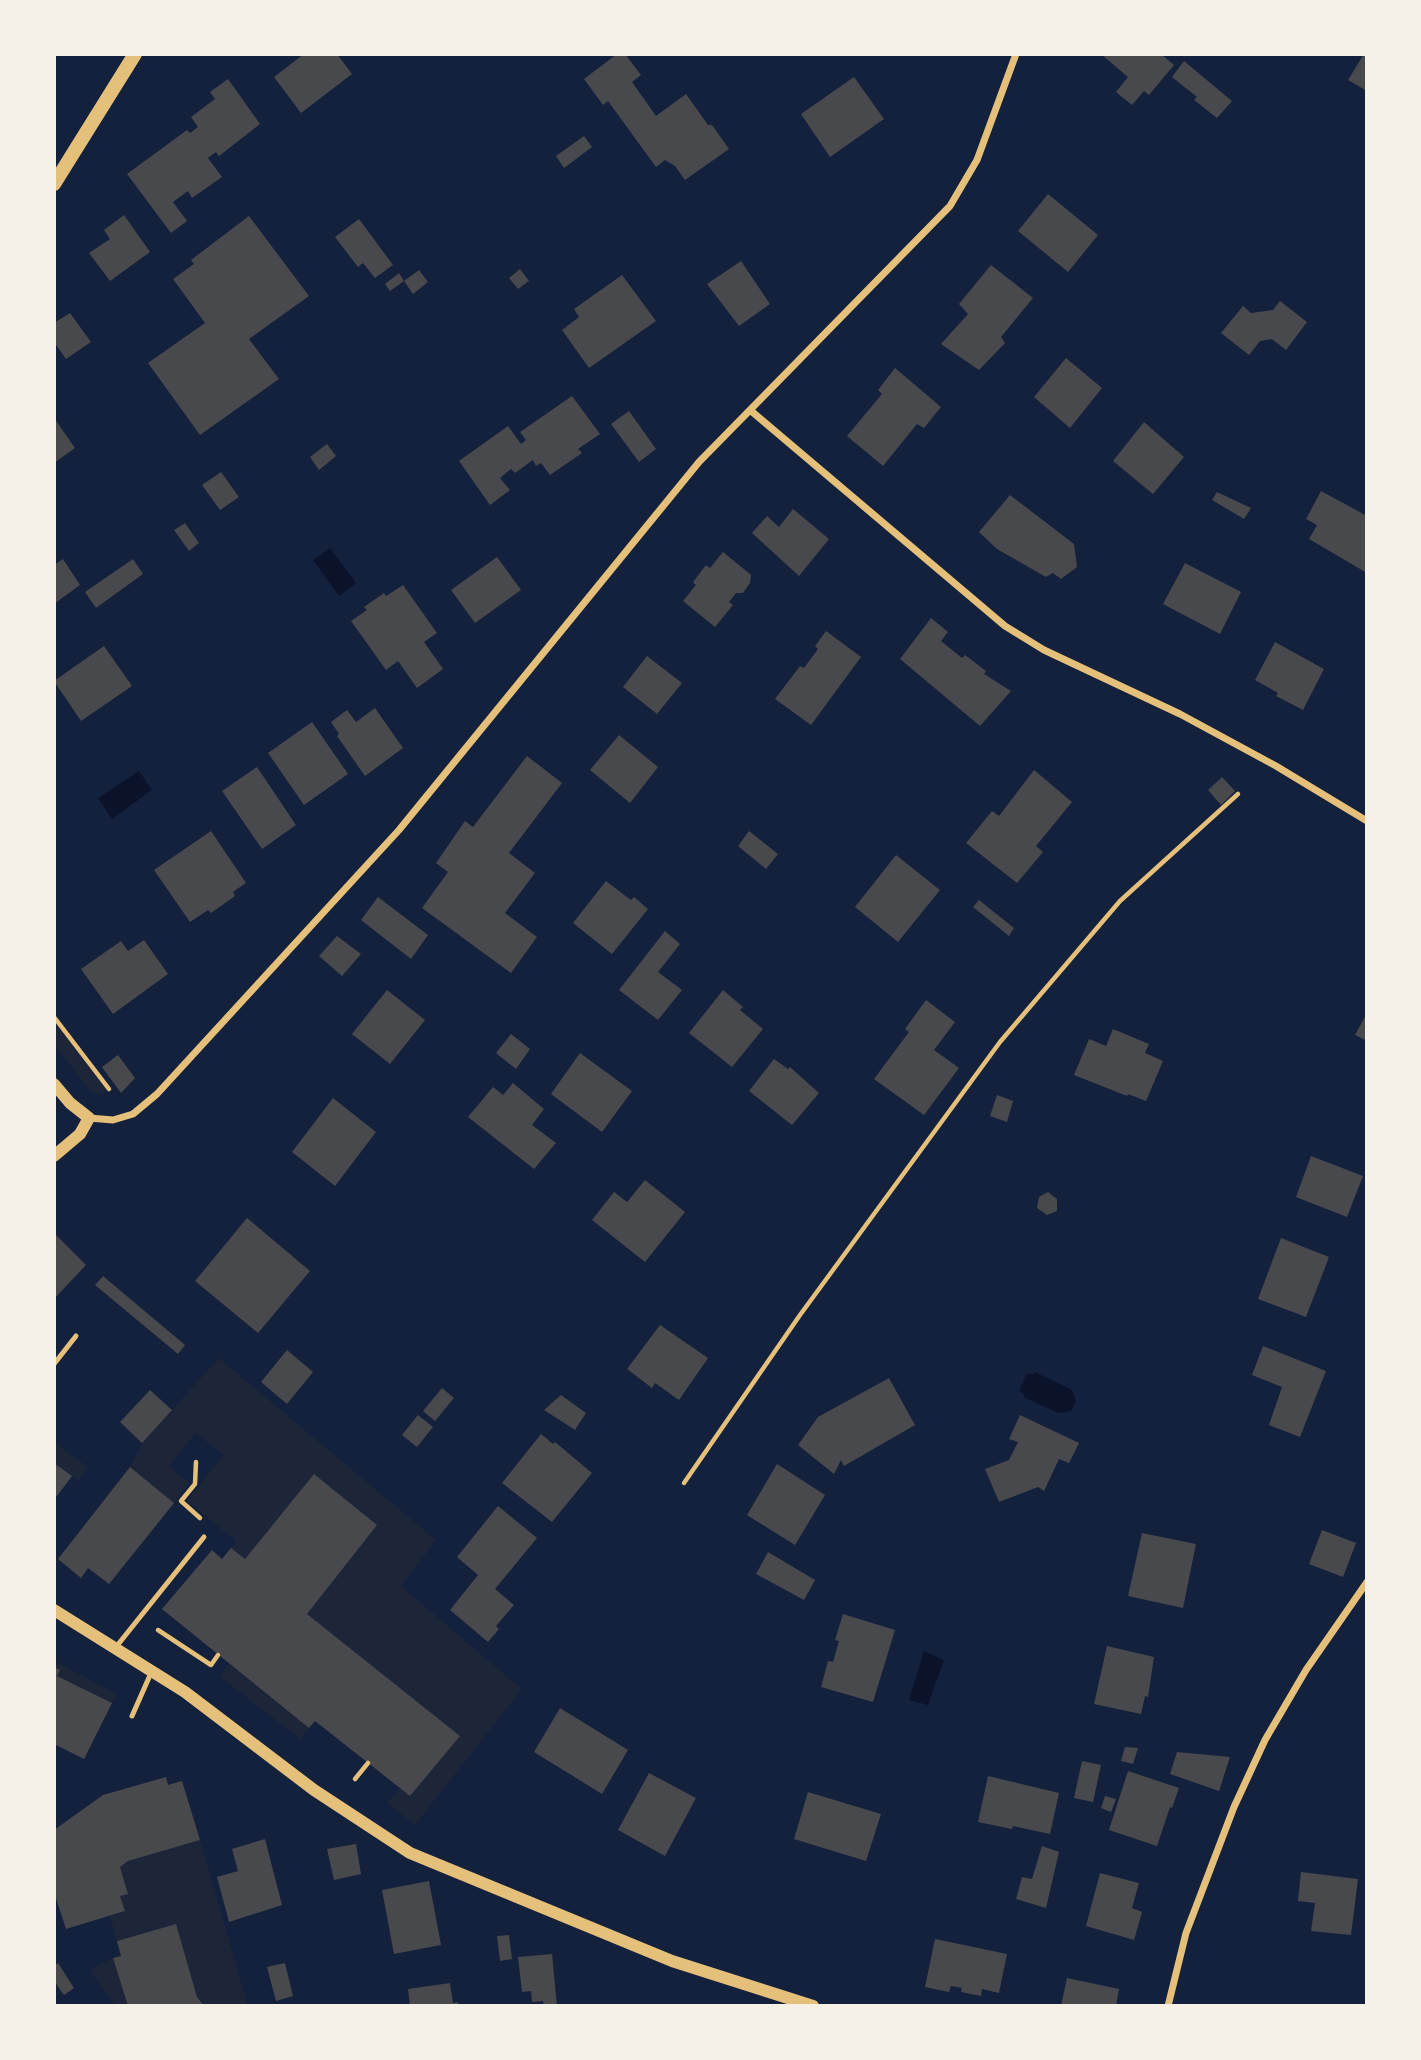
<!DOCTYPE html>
<html>
<head>
<meta charset="utf-8">
<style>
	body { margin:0 }
	#map { position:relative; width:1421px; height:2060px; overflow:hidden; background:#14213d; font-family:"Zilla Slab",serif }
	canvas { display:block }
	.frame { position:absolute; inset:0; border:56px solid #f6f1e7; pointer-events:none }
</style>
</head>
<body>
<div id="map">
<canvas width="1421" height="2060"></canvas>
<div class="frame"></div>
</div>
<script>
const c = document.querySelector('canvas').getContext('2d');
c.lineJoin = 'round';
function fill(path, color) {
  c.fillStyle = color;
  c.fill(path, 'evenodd');
}
function poly(rows) {
  const path = new Path2D();
  for (const r of rows) {
    path.moveTo(r[0], r[1]);
    for (let i = 2; i < r.length; i += 2) path.lineTo(r[i], r[i + 1]);
  }
  return path;
}
function strokePath(path, color, width, dash) {
  c.strokeStyle = color;
  c.lineWidth = width;
  c.lineCap = dash ? 'butt' : 'round';
  c.setLineDash(dash || []);
  c.stroke(path);
}
fill(poly([
	[54,1017,109,1089,101,1094,91,1092,54,1044],
	[219,1358,436,1540,401,1586,522,1689,415,1825,387,1803,400,1788,410,1796,460,1736,307,1614,376,1524,314,1474,245,1559,231,1548,236,1541,187,1501,223,1455,196,1433,169,1466,189,1483,174,1503,130,1467,142,1443],
	[54,1443,88,1467,78,1481,54,1463],
	[54,1661,117,1694,112,1703,57,1676,60,1670,54,1667],
	[229,1664,309,1728,300,1739,219,1676],
	[200,1840,248,2006,204,2006,197,1997,176,1924,117,1941,110,1916,125,1911,120,1896,128,1893,120,1867,128,1861],
	[113,1958,128,2006,116,2006,89,1970]
]), '#1d2539');
fill(poly([
	[330,548,356,583,339,596,313,560],
	[139,771,152,790,112,819,98,798],
	[1035,1372,1072,1390,1076,1401,1071,1411,1058,1413,1024,1397,1024,1394,1019,1391,1027,1373,1033,1375],
	[924,1651,944,1660,928,1705,909,1700]
]), '#0b132b');
fill(poly([
	[304,54,337,54,352,74,301,113,274,77],
	[617,54,625,54,641,75,632,82,656,116,686,94,708,125,712,125,729,149,685,180,675,166,665,160,656,167,608,101,603,105,584,79],
	[1101,54,1161,54,1174,65,1149,95,1144,91,1132,105,1116,92,1128,77],
	[1364,54,1367,54,1367,91,1348,80],
	[1184,61,1232,101,1217,118,1194,100,1197,97,1172,77],
	[854,77,884,119,830,157,801,114],
	[228,79,260,124,219,156,216,152,208,158,222,177,192,198,188,191,173,202,187,221,171,233,127,174,187,130,190,133,198,127,191,117,215,99,210,92],
	[584,136,592,147,564,168,556,156],
	[1048,194,1098,235,1068,272,1018,231],
	[124,215,150,252,110,281,89,253,110,239,104,230],
	[249,216,309,296,249,339,279,379,200,435,148,363,205,323,173,279,194,264,191,260],
	[359,219,393,265,375,278,363,263,358,267,335,237],
	[741,261,770,304,739,326,707,284],
	[991,265,1033,298,1001,337,1005,343,979,370,941,344,968,314,959,304],
	[520,269,529,281,518,289,509,278],
	[419,270,428,282,413,294,404,281],
	[399,273,404,281,390,291,385,284],
	[622,275,656,321,589,368,562,330,579,317,574,309],
	[1280,301,1307,322,1286,350,1272,339,1260,341,1249,355,1221,333,1243,306,1251,313,1273,310],
	[70,313,91,342,66,359,54,342,54,323],
	[1066,358,1102,388,1070,428,1034,397],
	[895,368,941,407,924,428,917,424,883,466,847,436,882,394,878,390],
	[572,396,600,434,578,449,582,453,550,475,541,463,536,466,533,460,515,473,511,469,500,478,510,490,490,505,459,461,508,426,521,444,526,440,520,432],
	[629,411,656,449,639,462,611,424],
	[54,418,75,448,54,463],
	[1144,422,1184,457,1153,494,1113,461],
	[327,444,336,456,319,470,310,457],
	[221,472,239,497,220,510,202,485],
	[1321,491,1367,516,1367,573,1309,539,1317,525,1306,519],
	[1217,492,1251,508,1244,519,1212,500],
	[1010,495,1074,544,1077,567,1061,579,1053,573,1046,577,997,549,979,532],
	[793,509,829,539,799,576,752,533,767,516,779,527],
	[185,523,199,543,189,551,174,530],
	[723,552,751,575,750,583,743,593,736,593,729,602,733,605,715,627,683,601,696,585,693,582,706,565,710,568],
	[497,557,521,590,475,623,451,590],
	[63,559,80,585,54,604,54,565],
	[133,559,143,574,96,608,85,592],
	[1185,563,1241,592,1220,634,1163,604],
	[403,585,437,633,424,642,443,669,417,688,398,661,386,670,351,621,367,610,364,607,384,593,386,596],
	[931,618,948,632,941,641,962,658,965,655,986,671,984,674,1011,691,980,726,900,659],
	[826,631,861,657,811,725,775,699,800,666,804,668,818,649,815,646],
	[1275,642,1324,669,1303,710,1276,696,1278,693,1255,680],
	[104,646,132,686,81,721,54,681],
	[647,656,682,683,657,714,623,687],
	[375,708,403,748,365,776,337,736,339,734,331,722,347,710,356,722],
	[312,722,348,774,304,805,268,753],
	[619,735,658,767,630,803,590,770],
	[527,756,562,783,509,853,535,873,505,913,537,937,511,973,422,908,448,872,436,863,465,821,473,827],
	[257,767,296,825,262,849,222,791],
	[1034,770,1072,802,1036,846,1043,852,1017,883,966,843,992,811,999,816],
	[1222,777,1235,791,1221,805,1208,790],
	[211,831,246,883,233,892,235,896,211,913,208,910,190,922,154,870],
	[749,831,778,854,766,869,738,846],
	[896,855,940,890,898,942,855,907],
	[606,881,631,900,634,897,648,909,612,954,573,923],
	[378,897,428,935,411,959,361,920],
	[979,900,1014,928,1009,936,973,907],
	[665,931,680,944,658,972,682,990,658,1020,619,990],
	[337,936,361,954,342,976,319,956],
	[144,940,168,974,113,1014,81,969,121,941,128,951],
	[387,990,425,1020,390,1064,352,1034],
	[723,990,743,1007,740,1010,763,1029,732,1067,689,1033],
	[926,1000,955,1022,934,1050,959,1068,924,1115,874,1079,909,1032,905,1029],
	[1367,1013,1367,1041,1355,1035],
	[1113,1029,1149,1044,1145,1053,1163,1061,1146,1101,1128,1094,1127,1096,1074,1075,1089,1039,1106,1046],
	[511,1034,530,1049,516,1069,496,1053],
	[580,1053,632,1091,602,1132,551,1094],
	[118,1055,135,1078,121,1093,102,1067],
	[774,1059,788,1069,790,1067,819,1093,792,1125,749,1091],
	[513,1083,544,1109,532,1125,556,1143,534,1169,468,1117,493,1087,503,1095],
	[997,1095,1013,1101,1007,1122,990,1116],
	[333,1098,376,1132,335,1186,292,1152],
	[1311,1156,1363,1176,1347,1217,1296,1197],
	[645,1180,685,1212,645,1262,592,1220,614,1192,627,1202],
	[1048,1192,1057,1199,1057,1211,1047,1215,1037,1208,1039,1197],
	[247,1218,310,1271,258,1333,195,1281],
	[54,1233,86,1265,54,1299],
	[1281,1238,1329,1257,1306,1317,1258,1299],
	[103,1276,185,1345,178,1354,95,1285],
	[660,1325,708,1358,679,1400,655,1383,652,1388,627,1369],
	[1263,1346,1326,1371,1300,1437,1269,1425,1282,1387,1252,1375],
	[287,1350,313,1372,287,1404,261,1382],
	[889,1378,915,1425,844,1466,841,1460,834,1474,798,1445,818,1417],
	[442,1388,454,1398,435,1421,423,1411],
	[150,1390,172,1410,142,1443,120,1422],
	[561,1395,586,1413,575,1430,544,1410],
	[418,1415,433,1427,417,1447,402,1435],
	[1020,1415,1079,1443,1069,1463,1059,1459,1044,1491,1038,1487,999,1502,985,1469,1009,1460,1018,1442,1009,1439],
	[541,1434,553,1444,555,1442,592,1473,552,1522,502,1483],
	[54,1463,72,1476,57,1496,54,1494],
	[777,1464,825,1495,795,1545,747,1515],
	[130,1467,174,1503,109,1584,88,1568,81,1578,58,1559],
	[314,1474,377,1525,307,1614,460,1736,410,1796,315,1721,309,1728,162,1609,212,1550,222,1559,231,1548,245,1559],
	[498,1506,537,1538,495,1589,514,1605,496,1626,499,1629,488,1642,450,1610,478,1575,457,1557],
	[1322,1530,1356,1543,1343,1577,1309,1564],
	[1142,1533,1196,1544,1183,1608,1128,1596],
	[768,1552,815,1580,804,1600,756,1574],
	[843,1614,895,1630,873,1702,821,1687,828,1661,833,1662,839,1641,835,1640],
	[1107,1646,1154,1657,1148,1697,1145,1696,1141,1714,1094,1704],
	[54,1667,60,1670,57,1676,112,1703,84,1759,54,1744],
	[560,1708,628,1750,602,1794,534,1752],
	[1125,1747,1138,1748,1133,1764,1121,1761],
	[1177,1752,1230,1757,1219,1791,1170,1774],
	[1082,1761,1101,1765,1093,1802,1074,1798],
	[1128,1771,1179,1788,1172,1808,1170,1807,1157,1846,1109,1830],
	[649,1773,696,1798,665,1856,618,1830],
	[988,1776,1059,1793,1050,1834,1013,1826,1012,1829,978,1822],
	[166,1777,168,1785,182,1781,200,1840,128,1861,120,1867,128,1894,120,1896,125,1911,66,1929,54,1892,54,1830,103,1795],
	[808,1792,881,1814,866,1861,794,1839],
	[1105,1796,1116,1799,1111,1812,1101,1808],
	[265,1839,282,1905,229,1922,217,1877,238,1871,232,1849],
	[356,1844,361,1874,334,1880,327,1849],
	[1042,1846,1059,1852,1046,1908,1016,1899,1022,1877,1032,1879],
	[1301,1872,1358,1879,1351,1935,1311,1931,1315,1903,1298,1901],
	[1100,1873,1139,1883,1132,1908,1142,1912,1134,1940,1086,1926],
	[429,1881,441,1945,394,1954,382,1890],
	[176,1924,197,1997,204,2006,128,2006,113,1958,121,1956,117,1941],
	[509,1935,512,1959,500,1961,497,1936],
	[935,1939,1007,1954,999,1993,982,1989,981,1996,961,1992,962,1988,951,1986,949,1992,925,1987],
	[552,1954,557,2006,544,2006,543,2001,532,2002,531,1991,522,1992,518,1957],
	[58,1963,74,1988,64,1995,54,1981,54,1966],
	[285,1963,293,1996,276,2001,267,1967],
	[1067,1978,1119,1989,1116,2006,1061,2006],
	[450,1983,453,2003,458,2002,458,2006,410,2006,408,1989]
]), '#48494c');
strokePath(poly([
	[54,1017,109,1089],
	[196,1462,195,1484,181,1501,200,1518],
	[684,1483,800,1315,1000,1042,1120,901,1238,794],
	[158,1630,211,1665,218,1655],
	[355,1779,368,1763]
]), '#e5c07b', 4.5);
strokePath(poly([
	[54,1364,76,1336],
	[116,1647,204,1537],
	[132,1716,151,1673]
]), '#e5c07b', 5);
strokePath(poly([
	[750,410,1005,626,1044,650,1180,714,1276,766,1367,821],
	[89,1118,113,1120,133,1114,157,1094,399,830,699,462,950,206,977,160,1016,54],
	[1168,2006,1186,1933,1234,1807,1265,1740,1306,1670,1367,1582]
]), '#e5c07b', 7);
strokePath(poly([
	[54,1084,70,1103,89,1118,80,1134,54,1156],
	[54,1610,185,1692,314,1790,410,1853,672,1961,813,2006]
]), '#e5c07b', 12);
strokePath(poly([
	[54,184,135,54]
]), '#e5c07b', 14);
</script>
</body>
</html>
